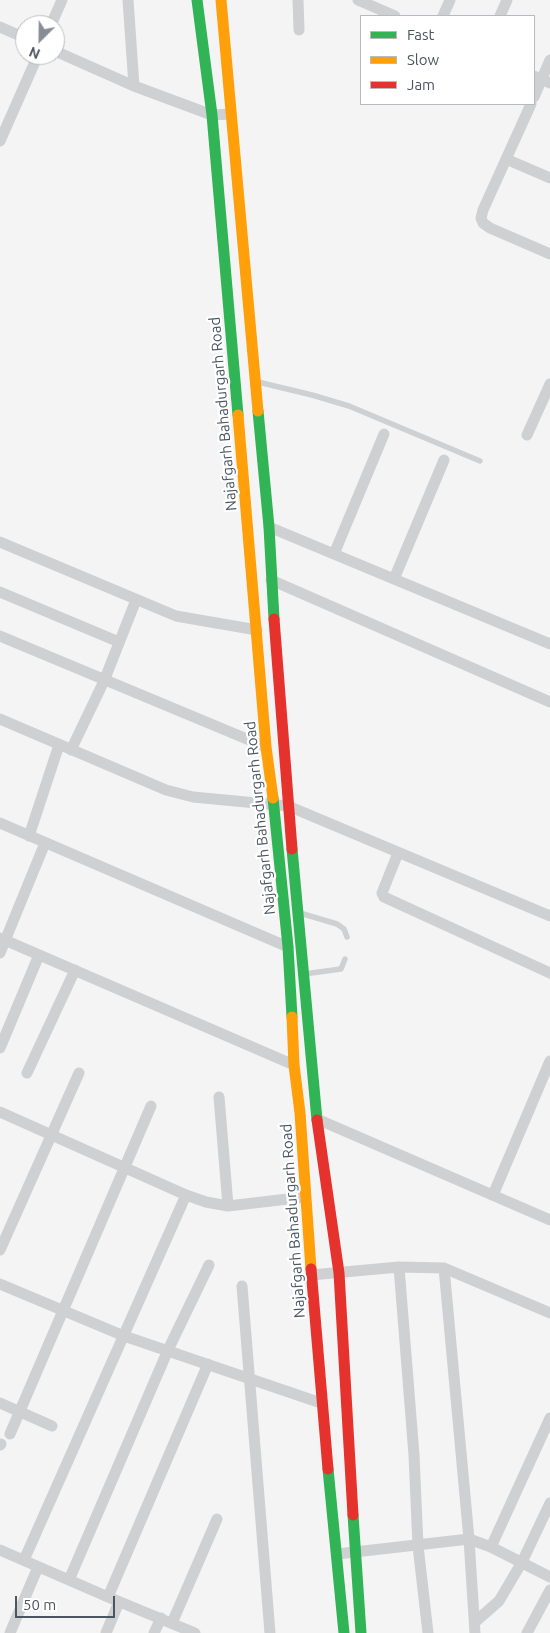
<!DOCTYPE html>
<html>
<head>
<meta charset="utf-8">
<style>
	body { margin:0 }
	#map { position:relative; width:550px; height:1633px; overflow:hidden; background:#f4f4f4; font-family:Ubuntu,sans-serif }
	canvas { display:block }
	.legend { position:absolute; left:360px; top:15px; width:175px; height:90px; box-sizing:border-box; background:#fff; border:1px solid #b7bbc0; margin:0; padding:6px 9px; list-style:none; font-size:15px; color:#4a5661 }
	.legend li { display:flex; align-items:center; gap:10px; height:25px }
	.legend b { width:25px; border:1px solid #b7bbc0 }
	.north { position:absolute; left:15px; top:15px; width:50px; height:50px; box-sizing:border-box; background:#fff; border:1px solid #b7bbc0; border-radius:50%; rotate:203deg; font-size:14px; font-weight:700; line-height:20px; text-align:center; color:#4a5661 }
	.north::after { content:''; display:block; margin:auto; width:18px; height:22px; background:#868d94; clip-path:polygon(50% 0,100% 100%,50% 72%,0 100%) }
	.scale { position:absolute; left:15px; top:1596px; width:100px; height:22px; box-sizing:border-box; border:2px solid #4a5661; border-top:0; padding-left:6px; font-size:15px; line-height:18px; white-space:nowrap; color:#4a5661; -webkit-text-stroke:4px #fff; paint-order:stroke }
</style>
</head>
<body>
<div id="map">
<canvas width="550" height="1633"></canvas>
<ul class="legend">
<li><b style="height:6px;background:#30b455"></b>Fast</li>
<li><b style="height:6px;background:#ff9f0a"></b>Slow</li>
<li><b style="height:6px;background:#e5322d"></b>Jam</li>
</ul>
<div class="north">N</div>
<div class="scale">50 m</div>
</div>
<script>
const c = document.querySelector('canvas').getContext('2d');
c.lineJoin = 'round';
function poly(rows) {
  const path = new Path2D();
  for (const r of rows) {
    path.moveTo(r[0], r[1]);
    for (let i = 2; i < r.length; i += 2) path.lineTo(r[i], r[i + 1]);
  }
  return path;
}
function strokePath(path, color, width, dash) {
  c.strokeStyle = color;
  c.lineWidth = width;
  c.lineCap = dash ? 'butt' : 'round';
  c.setLineDash(dash || []);
  c.stroke(path);
}
function label(font, color, halo, rows, align = 'center') {
  c.font = font + ' Ubuntu,sans-serif';
  c.lineWidth = 4.5;
  c.setLineDash([]);
  c.textBaseline = 'middle';
  c.strokeStyle = halo;
  c.fillStyle = color;
  for (const [text, x, y, turn = 0] of rows) {
    c.save();
    c.translate(x, y);
    c.rotate((+turn || 0) * Math.PI / 180);
    c.textAlign = isNaN(turn) ? turn : align;
    if (halo) c.strokeText(text, 0, 0);
    c.fillText(text, 0, 0);
    c.restore();
  }
}
strokePath(poly([
	[258,382,312,395,349,406,480,461],
	[300,913,337,924,344,929,347,937],
	[304,974,341,969,345,959]
]), '#ced0d2', 5.5);
strokePath(poly([
	[128,0,134,86],
	[298,0,299,30],
	[358,0,395,16],
	[443,16,450,0],
	[500,16,507,0],
	[51,25,62,0],
	[0,27,25,38],
	[55,51,134,86,212,115,231,114],
	[534,76,550,83],
	[534,97,550,60],
	[531,104,483,210,481,218,483,223,490,228,550,254],
	[0,141,38,55],
	[506,159,550,178],
	[527,435,550,384],
	[269,527,550,644],
	[0,542,176,616,257,630],
	[334,554,384,434],
	[394,579,444,460],
	[271,580,550,702],
	[0,592,119,642],
	[0,636,266,747],
	[0,719,166,790,193,797,288,806,550,916],
	[71,750,104,681,136,600],
	[0,823,288,947],
	[29,836,59,745],
	[398,853,382,893,384,897,550,973],
	[0,938,294,1065],
	[0,953,45,843],
	[0,1048,39,955],
	[27,1073,75,970],
	[219,1097,228,1206],
	[0,1112,186,1195,206,1202,228,1206,305,1197],
	[317,1119,550,1220],
	[493,1195,550,1061],
	[0,1250,79,1073],
	[399,1267,414,1455,418,1546,428,1633],
	[444,1268,469,1539,475,1633],
	[311,1275,399,1267,444,1268,550,1313],
	[0,1284,124,1336,321,1403],
	[242,1286,270,1633],
	[0,1403,52,1426],
	[10,1434,151,1106],
	[0,1445,1,1444],
	[491,1547,550,1418],
	[0,1550,108,1597,195,1633],
	[337,1554,469,1539,491,1547,550,1577],
	[24,1560,186,1195],
	[69,1580,168,1350,209,1265],
	[108,1597,208,1364],
	[475,1622,499,1601,522,1562,550,1503],
	[172,1623,217,1519],
	[10,1633,38,1567],
	[106,1633,119,1602],
	[154,1633,161,1618],
	[527,1633,550,1590]
]), '#ced0d2', 11);
strokePath(poly([
	[197,0,212,115,238,415],
	[258,411,269,527,274,619],
	[273,798,288,947,292,1017],
	[292,849,317,1120],
	[328,1469,344,1633],
	[353,1515,361,1633]
]), '#30b455', 11);
strokePath(poly([
	[221,0,258,411],
	[238,415,266,747,273,798],
	[292,1017,294,1065,300,1113,311,1269]
]), '#ff9f0a', 11);
strokePath(poly([
	[274,619,292,849],
	[317,1120,339,1273,353,1515],
	[311,1269,328,1469]
]), '#e5322d', 11);
label('15px', '#4a5661', '#fff', [
	["Najafgarh Bahadurgarh Road",223,414,-95],
	["Najafgarh Bahadurgarh Road",260,818,-96],
	["Najafgarh Bahadurgarh Road",293,1221,-94]
]);
</script>
</body>
</html>
